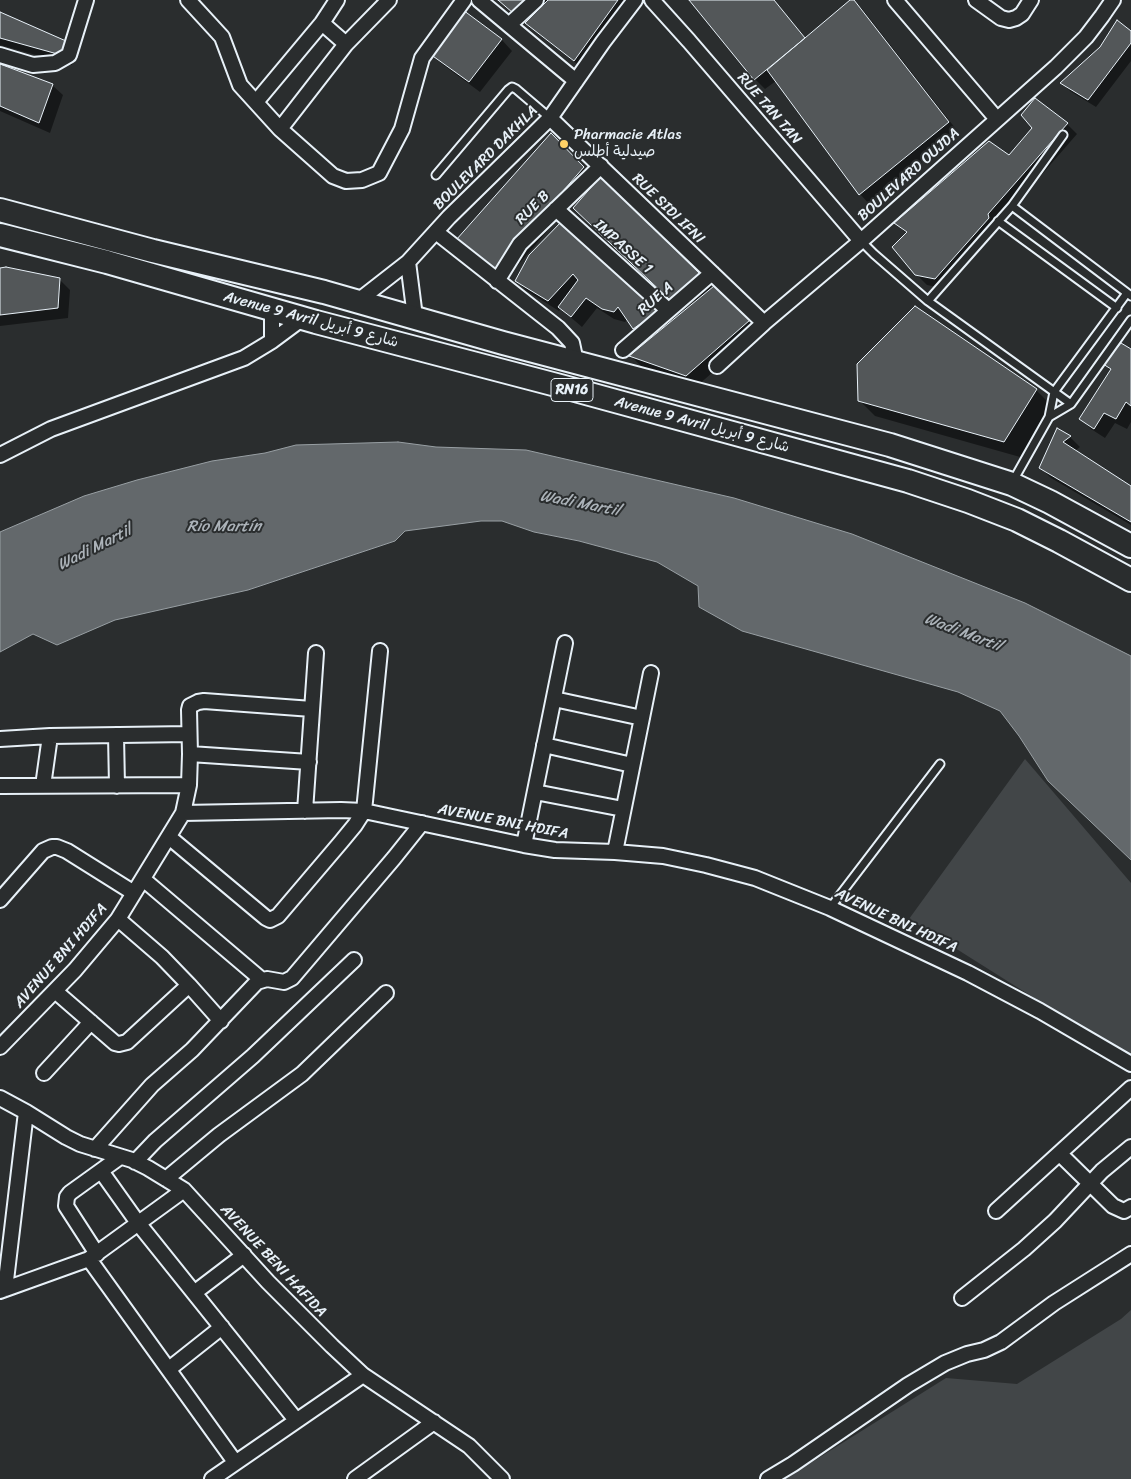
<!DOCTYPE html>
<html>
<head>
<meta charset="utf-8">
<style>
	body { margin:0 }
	canvas { display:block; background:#2a2d2e }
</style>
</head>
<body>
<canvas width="1131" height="1479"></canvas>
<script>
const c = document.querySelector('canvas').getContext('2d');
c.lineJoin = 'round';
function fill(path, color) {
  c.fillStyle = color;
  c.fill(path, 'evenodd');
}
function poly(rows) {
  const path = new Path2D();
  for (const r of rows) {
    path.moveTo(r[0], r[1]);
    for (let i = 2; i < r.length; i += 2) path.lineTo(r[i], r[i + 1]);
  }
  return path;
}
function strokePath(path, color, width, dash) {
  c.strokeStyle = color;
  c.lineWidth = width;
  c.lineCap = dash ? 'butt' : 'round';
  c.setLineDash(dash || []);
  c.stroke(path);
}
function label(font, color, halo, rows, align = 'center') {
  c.font = font + ' Sriracha,"Playpen Sans Arabic",sans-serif';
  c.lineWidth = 4;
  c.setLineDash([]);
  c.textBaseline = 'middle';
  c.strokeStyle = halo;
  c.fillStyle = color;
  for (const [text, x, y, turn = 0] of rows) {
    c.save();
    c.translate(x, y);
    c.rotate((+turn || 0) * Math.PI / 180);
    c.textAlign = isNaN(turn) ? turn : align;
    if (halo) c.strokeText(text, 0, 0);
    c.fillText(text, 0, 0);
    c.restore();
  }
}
fill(poly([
	[1025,759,1131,883,1131,1059,909,919],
	[1131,1310,1131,1479,785,1479,946,1378,1017,1384,1121,1319]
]), '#424648');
const water = poly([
	[398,442,436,447,526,450,734,498,852,534,1025,603,1131,656,1131,860,1048,781,1019,736,1000,711,958,692,742,631,699,607,698,586,657,562,579,541,534,532,502,521,481,521,405,531,395,541,248,590,115,620,57,645,33,634,0,652,0,532,84,496,137,480,212,461,265,453,296,445,398,442]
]);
fill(water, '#63686b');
strokePath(water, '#989fa3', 1);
fill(poly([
	[499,0,632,0,585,70,537,33,525,21,524,22],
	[691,0,774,0,806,39,853,0,863,10,959,133,870,205,860,194,776,81,765,89,755,79],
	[463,12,502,40,512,51,480,92,442,64,431,54],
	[0,13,66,42,76,53,72,65,0,45],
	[1131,33,1131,61,1096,107,1070,91,1062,83],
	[0,65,52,85,63,95,50,133,0,111],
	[1067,124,1077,134,998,225,999,229,946,289,927,285,916,274,907,234,896,223],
	[562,145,593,178,506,279,458,240],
	[601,178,713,288,730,299,760,331,697,386,641,366,631,356,669,324,668,323,645,339,634,328,628,319,625,322,614,319,597,308,582,327,561,309,559,311,527,291,516,281,564,221,671,323,695,302,694,301,681,310,585,218],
	[0,270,59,279,70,290,68,318,0,326],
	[1131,350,1131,422,1127,429,1115,423,1105,438,1091,429,1080,418,1111,371,1105,364],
	[1036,390,1052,406,1020,457,875,416,859,400],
	[1057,430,1070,437,1080,447,1075,451,1131,488,1131,525,1051,478,1040,467]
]), '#0007');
const building = poly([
	[498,0,526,0,513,13,498,0],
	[548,0,618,0,574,61,525,23,548,0],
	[689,0,774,0,805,38,754,80,689,0],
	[850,0,854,0,949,122,859,195,767,70,850,0],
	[463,10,502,39,469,82,430,54,463,10],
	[0,12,66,41,61,55,0,38,0,12],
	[1117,20,1131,31,1131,43,1088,100,1060,83,1100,47,1117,20],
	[0,64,53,84,39,123,0,106,0,64],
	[1035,98,1068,123,988,214,989,218,935,279,915,275,892,247,907,232,894,223,989,141,1009,155,1032,128,1021,115,1035,98],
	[551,133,584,167,495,269,456,240,551,133],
	[601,176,703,277,670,300,573,208,601,176],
	[564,219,660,310,633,329,618,307,614,312,602,309,586,298,571,317,558,307,578,280,573,274,548,301,515,281,529,255,564,219],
	[6,267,60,278,58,308,0,315,0,268,6,267],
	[714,286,719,287,750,320,686,376,629,356,714,286],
	[915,306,1037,389,1004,442,858,401,857,364,915,306],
	[1121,343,1131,349,1131,406,1126,402,1116,419,1104,413,1094,429,1079,419,1111,369,1103,364,1121,343],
	[1057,428,1071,436,1063,442,1131,486,1131,522,1039,468,1057,428]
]);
fill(building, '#535759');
strokePath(building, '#e8f1f8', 1);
const service = poly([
	[436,175,508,90,512,87,516,89,550,118],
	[1012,206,1131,296],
	[998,221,1117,308],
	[861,241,874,254,928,301,1071,404],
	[928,301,1012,206,1063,135],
	[1049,417,1071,404,1131,320],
	[1013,481,1049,417,1054,392,1127,293],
	[830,908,940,764]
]);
const minor = poly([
	[188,0,222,37,240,85,280,129,333,176,346,181,362,180,379,173,402,129,422,58,464,0],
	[479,0,576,81],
	[652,0,689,41,861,241],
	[895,0,996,118],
	[976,0,1001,18,1009,20,1016,18,1022,14,1031,0],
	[322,23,346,44],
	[509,25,536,0],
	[0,55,33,65,55,63,69,55,86,0],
	[256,102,322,23,337,0],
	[550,118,764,323],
	[280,129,346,44,389,0],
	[556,209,668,310],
	[436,232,558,328,572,343,576,362],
	[408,262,415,317],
	[497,281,520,244,601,166],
	[358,301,408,262,449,217,550,118,603,42,635,0],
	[272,310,272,341],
	[623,350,712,273],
	[717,366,764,323,861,241,1056,67,1086,37,1102,16,1113,0],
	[0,455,51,429,244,358,272,341,303,318],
	[554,699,642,718],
	[116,735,117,786],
	[0,739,50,736,189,734],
	[544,745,632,765],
	[190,754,309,762],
	[0,786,189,785],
	[43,786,50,736],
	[535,792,623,809],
	[305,811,316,653],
	[183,813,189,785,190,754,189,710,190,706,198,702,204,701,312,709],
	[169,837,266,918,270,920,278,916,341,842,355,825,364,811,380,651],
	[524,845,565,643],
	[615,852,651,673],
	[143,879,262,980],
	[0,900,43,851,52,847,57,847,67,851,134,893],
	[118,919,162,957,189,985,221,1021],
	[55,991,115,1043,119,1044,127,1042,189,985],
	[0,1047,75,970,118,919,183,813,341,810,364,811,524,845,555,850,615,852,663,856,706,865,755,878,830,908,968,973,1040,1011,1131,1064],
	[44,1073,91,1022],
	[0,1098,26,1112,66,1137,80,1144,132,1160,148,1168,184,1190,268,1282,332,1346,363,1375,469,1446,502,1479],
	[95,1149,152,1085,192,1050,257,982,267,979,284,982,292,978,394,858,422,823],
	[1060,1154,1113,1206,1124,1211,1131,1207],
	[135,1162,155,1141,253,1056,354,960],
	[101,1171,138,1223,296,1420],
	[166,1179,219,1135,302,1074,386,993],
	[996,1211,1131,1088],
	[97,1254,66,1206,67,1197,70,1193,120,1157],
	[89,1259,235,1462],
	[5,1289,26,1112],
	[0,1291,89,1259,184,1190],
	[194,1293,244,1255],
	[962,1298,1024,1249,1055,1221,1102,1171,1131,1147],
	[169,1369,222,1327],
	[212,1479,363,1375],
	[355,1479,434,1422],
	[768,1479,793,1464,908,1385,945,1363,967,1354,984,1350,1001,1342,1054,1303,1131,1254]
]);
const trunk = poly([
	[0,210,153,251,324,292,503,343,890,445,1012,484,1050,502,1131,546],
	[0,235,107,262,316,322,564,387,908,481,968,501,1017,520,1059,541,1131,580]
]);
strokePath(service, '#e8f1f8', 11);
strokePath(minor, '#e8f1f8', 18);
strokePath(trunk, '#e8f1f8', 26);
strokePath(service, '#2a2d2e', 7);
strokePath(minor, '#2a2d2e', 14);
strokePath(trunk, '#2a2d2e', 22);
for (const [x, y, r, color] of [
	[564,144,5,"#ffd166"]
]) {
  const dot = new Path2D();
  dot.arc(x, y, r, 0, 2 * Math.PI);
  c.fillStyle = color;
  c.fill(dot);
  strokePath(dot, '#2a2d2e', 2);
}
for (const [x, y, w] of [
	[572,390,42]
]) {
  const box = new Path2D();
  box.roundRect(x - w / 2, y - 11.5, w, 23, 4);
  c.fillStyle = '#2a2d2e';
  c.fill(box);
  strokePath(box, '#e8f1f8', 1);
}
label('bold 14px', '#e8f1f8', null, [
	["RN16",572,390]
]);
label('15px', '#e8f1f8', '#2a2d2e', [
	["RUE TAN TAN",769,109,49],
	["BOULEVARD DAKHLA",486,158,-45],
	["BOULEVARD OUJDA",909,175,-42],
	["RUE B",533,208,-45],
	["RUE SIDI IFNI",668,209,44],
	["IMPASSE 1",623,247,42],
	["RUE A",656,299,-41],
	["Avenue 9 Avril شارع 9 أبريل",311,320,15],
	["Avenue 9 Avril شارع 9 أبريل",702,425,15],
	["AVENUE BNI HDIFA",503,822,11],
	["AVENUE BNI HDIFA",896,921,25],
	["AVENUE BNI HDIFA",61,956,-49],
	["AVENUE BENI HAFIDA",273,1261,47]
]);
label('15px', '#e8f1f8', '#2a2d2e', [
	["Pharmacie Atlas",574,135],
	["صيدلية أطلس",574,152]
], 'left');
label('italic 16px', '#acb3b9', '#2a2d2e', [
	["Wadi Martil",580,504,11],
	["Río Martín",224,527],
	["Wadi Martil",95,548,-27],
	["Wadi Martil",963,633,21]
]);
</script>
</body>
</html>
